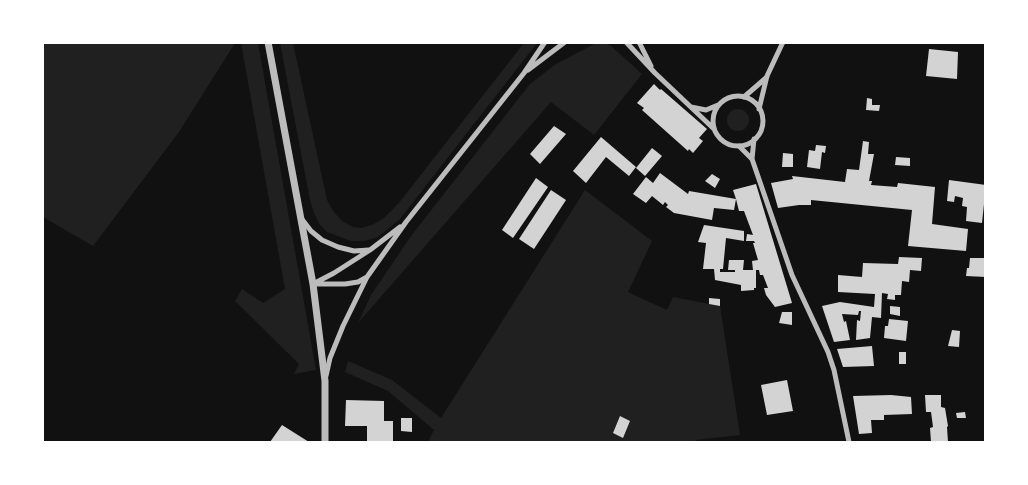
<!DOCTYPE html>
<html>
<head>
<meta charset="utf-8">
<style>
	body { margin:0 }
	#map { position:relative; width:1028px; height:485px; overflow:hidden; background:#111; font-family:"DM Sans",sans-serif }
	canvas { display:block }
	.frame { position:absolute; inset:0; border:44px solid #fff; pointer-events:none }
</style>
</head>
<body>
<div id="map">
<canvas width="1028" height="485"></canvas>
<div class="frame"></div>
</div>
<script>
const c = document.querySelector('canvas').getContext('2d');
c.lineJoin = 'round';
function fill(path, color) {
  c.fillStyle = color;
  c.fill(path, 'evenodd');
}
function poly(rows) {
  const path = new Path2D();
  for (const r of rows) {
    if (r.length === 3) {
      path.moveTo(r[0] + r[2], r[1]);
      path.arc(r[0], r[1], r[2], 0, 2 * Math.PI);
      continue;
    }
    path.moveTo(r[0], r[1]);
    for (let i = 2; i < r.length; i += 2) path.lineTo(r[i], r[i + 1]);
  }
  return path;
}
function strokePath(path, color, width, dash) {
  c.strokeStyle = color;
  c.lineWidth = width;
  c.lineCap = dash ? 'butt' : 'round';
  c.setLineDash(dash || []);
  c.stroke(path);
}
fill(poly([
	[598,42,610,45,642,74,594,135,551,102,358,323,371,295,411,236,530,84,556,64],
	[44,43,235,43,179,132,93,246,43,217],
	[241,43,258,43,316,370,294,374,299,364,235,301,242,289,263,303,285,289],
	[280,43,293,43,327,200,334,212,342,221,353,227,362,228,374,224,384,218,398,204,524,43,537,43,400,219,378,237,365,241,351,241,327,232,320,225,314,213,310,200],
	[738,120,11],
	[585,190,652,241,628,292,667,310,673,297,720,306,740,435,696,440,695,442,428,442,434,430,388,391,345,372,348,361,392,380,441,418]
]), '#202020');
fill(poly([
	[929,49,958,52,957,79,926,76],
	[654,84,660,90,661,89,707,129,699,138,703,141,693,153,689,149,688,151,642,110,644,108,637,103],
	[867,98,872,99,872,105,880,105,879,111,866,110],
	[554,126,566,134,540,164,530,154],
	[601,137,636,167,629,176,606,157,586,183,573,171],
	[863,141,869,142,868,154,874,154,869,181,872,181,871,185,897,187,898,183,935,187,932,224,968,229,966,251,908,246,912,210,811,200,811,205,799,205,778,208,771,183,793,179,792,176,845,182,847,169,859,170],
	[816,145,826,146,825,153,822,152,820,169,807,167,809,150,815,151],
	[652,148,662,156,645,176,636,168],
	[783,153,793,154,793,167,782,167],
	[896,157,910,158,910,166,895,165],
	[660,173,688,194,689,191,736,199,733,190,756,184,792,303,775,307,766,295,764,288,768,288,763,275,760,275,759,270,756,270,756,288,754,288,754,290,741,291,741,285,715,280,714,269,703,269,706,243,698,242,704,225,744,231,744,241,726,238,723,269,720,269,720,272,735,272,735,270,728,270,729,260,744,260,743,270,753,270,752,261,758,260,753,243,755,243,754,241,746,241,747,234,753,235,744,211,739,211,736,199,734,210,714,208,712,220,674,213,666,207,668,205,665,202,663,205,652,196,646,203,633,194,646,177,653,183],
	[712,174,720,179,715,188,705,181],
	[536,178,548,187,513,238,502,230],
	[949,180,986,185,982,223,966,221,967,207,962,206,963,198,955,196,954,202,947,201],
	[551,190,566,200,534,249,519,239],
	[899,257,922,258,921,271,910,270,909,282,902,281,901,295,895,295,895,300,887,299,888,294,882,293,881,318,872,317,870,338,856,340,857,320,860,321,861,311,859,311,858,315,842,314,844,322,846,321,850,340,834,342,822,306,840,302,874,307,875,294,838,292,838,275,862,277,863,263,898,264],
	[970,258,986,258,986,277,966,276,967,268,969,268],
	[709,298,720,299,720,306,709,304],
	[890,306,900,307,900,316,890,314],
	[782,312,792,312,792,325,779,323],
	[889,319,908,321,906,341,884,338,885,326,888,326],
	[952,330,960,331,959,347,948,346],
	[872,346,874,366,843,367,837,349],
	[899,352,906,352,906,364,899,364],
	[787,380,793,411,767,415,761,385],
	[891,395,911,397,912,414,884,415,884,420,871,420,872,433,859,434,853,396],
	[925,395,941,395,941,407,945,408,948,426,947,427,948,442,931,442,930,428,933,427,931,412,926,412],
	[346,400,384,401,384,421,393,421,393,442,367,442,367,426,345,426],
	[965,412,966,418,957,418,956,413],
	[620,416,630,421,623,438,613,433],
	[401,418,412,418,412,432,401,431],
	[282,425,309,442,270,442]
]), '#d3d3d3');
strokePath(poly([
	[626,42,655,73,714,129],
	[639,42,651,66],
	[528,70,565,42],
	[738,121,25],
	[744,97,767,77],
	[691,107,706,110,718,105],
	[759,109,767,76,783,42],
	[739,146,752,159,792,275,828,352,834,370,849,442],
	[752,159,754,139],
	[301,218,311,231,322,240,338,247,354,251,369,250],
	[313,284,334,273,370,250,400,227],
	[314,284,345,284,358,282,367,277],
	[326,376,330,358,343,326,367,277,406,222,524,73,545,42]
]), '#bcbcbc', 5);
strokePath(poly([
	[268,42,313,284,325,381,325,442]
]), '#bcbcbc', 7);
</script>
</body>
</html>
